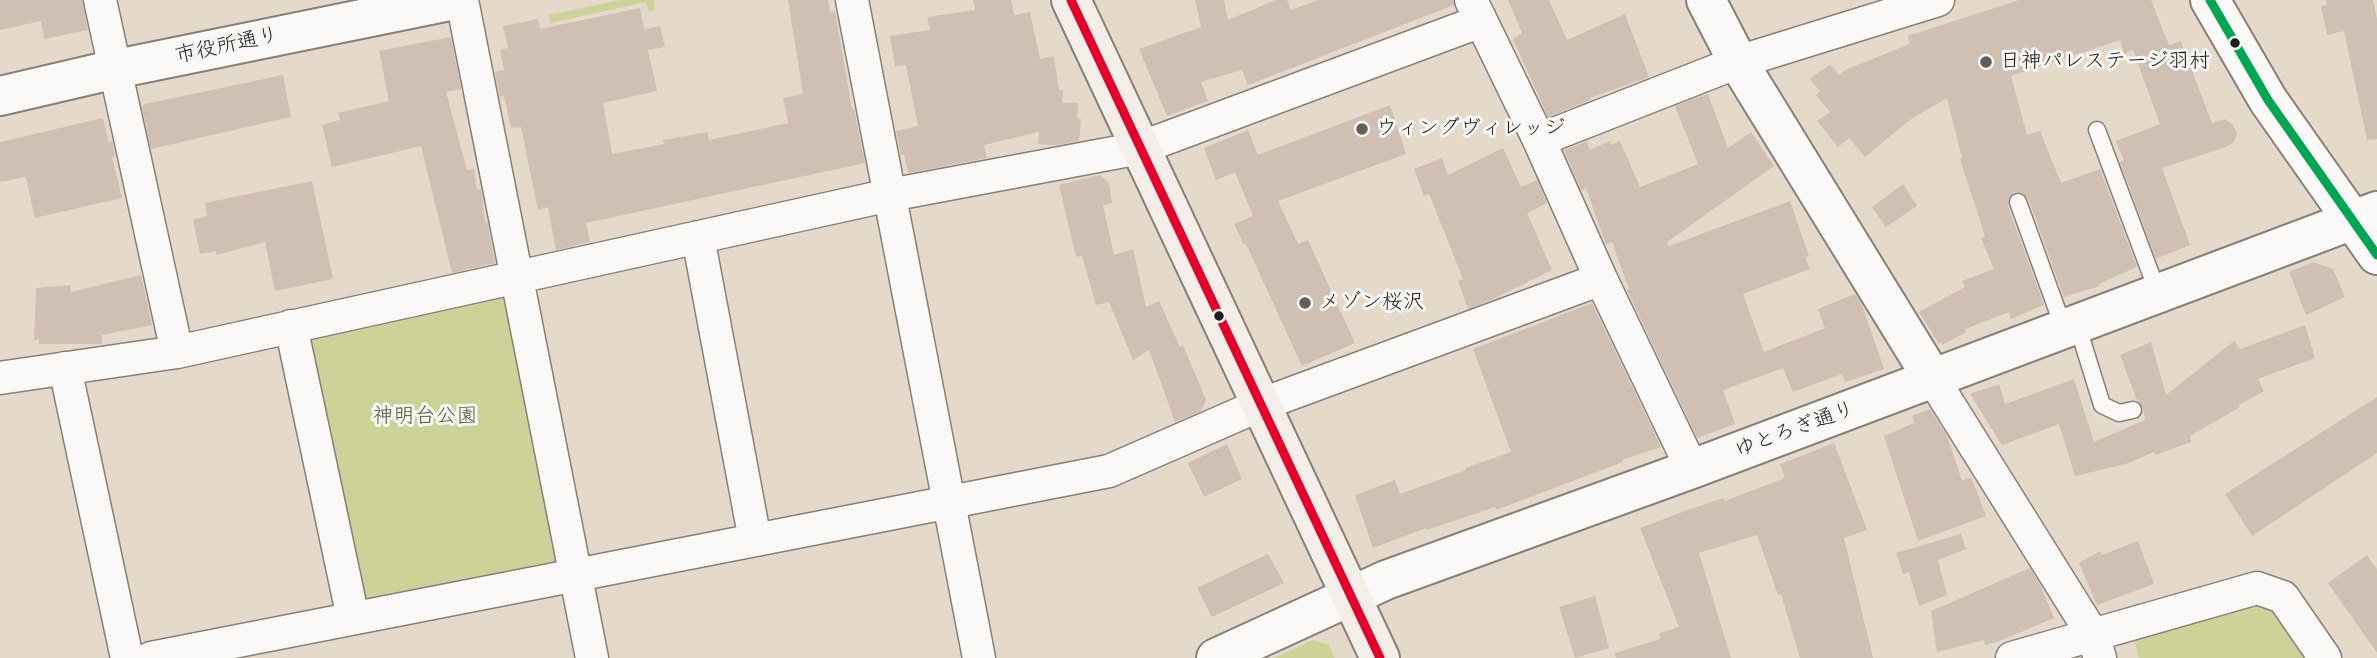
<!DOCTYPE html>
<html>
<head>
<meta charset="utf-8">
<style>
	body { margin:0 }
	canvas { display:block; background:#e5d9c9 }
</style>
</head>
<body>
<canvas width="2377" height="658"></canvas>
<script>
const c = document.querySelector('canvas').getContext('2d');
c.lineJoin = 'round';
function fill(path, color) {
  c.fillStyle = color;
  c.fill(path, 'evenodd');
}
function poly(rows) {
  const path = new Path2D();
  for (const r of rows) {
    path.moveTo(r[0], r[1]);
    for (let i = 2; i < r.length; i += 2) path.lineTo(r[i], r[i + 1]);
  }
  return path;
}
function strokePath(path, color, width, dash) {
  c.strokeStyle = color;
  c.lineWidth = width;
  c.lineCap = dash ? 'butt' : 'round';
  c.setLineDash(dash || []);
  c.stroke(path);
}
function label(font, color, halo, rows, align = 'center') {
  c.font = font + ' Pangolin,"Klee One",sans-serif';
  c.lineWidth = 6;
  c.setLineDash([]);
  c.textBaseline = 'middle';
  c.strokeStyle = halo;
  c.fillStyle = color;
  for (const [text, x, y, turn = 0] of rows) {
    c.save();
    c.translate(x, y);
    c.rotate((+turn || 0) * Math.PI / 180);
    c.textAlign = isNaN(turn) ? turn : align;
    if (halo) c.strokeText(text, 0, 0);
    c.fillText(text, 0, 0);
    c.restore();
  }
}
fill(poly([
	[620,0,654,0,655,10,649,11,646,2,550,23,549,15],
	[496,292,508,300,559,557,552,566,371,604,357,594,304,343,311,328],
	[2285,597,2324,658,2139,658,2132,633],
	[1313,640,1329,645,1335,658,1274,658]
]), '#cdd299');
fill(poly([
	[0,0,82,0,88,30,44,39,41,21,0,30],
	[788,0,828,0,830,12,835,11,852,109,854,109,865,163,586,223,590,242,556,250,548,207,538,210,521,127,511,128,504,96,500,97,495,72,504,70,500,50,508,48,503,26,538,19,540,29,640,8,644,29,660,26,665,47,648,50,657,91,603,103,612,154,664,144,663,140,708,132,709,140,788,123,783,98,803,94],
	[973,0,1011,0,1014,15,1030,12,1040,59,1054,56,1059,90,1063,90,1062,103,1078,103,1077,118,1081,119,1079,141,1055,145,1038,144,1039,132,984,145,987,158,908,173,904,155,901,155,896,131,918,126,906,65,895,66,890,36,930,30,927,17,975,10],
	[1195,0,1224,0,1228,20,1276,0,1287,0,1291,10,1318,0,1453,0,1454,5,1248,85,1242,70,1201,82,1208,101,1167,116,1139,49,1201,27],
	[1508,0,1549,0,1567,40,1625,14,1649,77,1590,98,1591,100,1548,117,1513,39,1522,33],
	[2019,0,2151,0,2169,45,2181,41,2212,123,2225,119,2233,125,2237,133,2234,142,2226,147,2162,168,2190,245,2156,259,2120,162,2124,160,2116,141,2160,124,2133,50,2124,54,2120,40,2011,76,2027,135,2040,131,2061,183,2100,169,2137,267,2099,284,2100,286,2064,297,2028,198,2020,192,2014,192,2008,200,2008,206,2044,305,2011,319,2009,312,1965,329,1966,332,1942,345,1941,342,1939,344,1919,312,1965,287,1962,281,1994,269,1981,238,1985,236,1960,159,1962,158,1947,98,1910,120,1865,157,1849,138,1838,147,1817,121,1830,112,1816,95,1820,91,1810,79,1830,64,1839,75,1845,70,1910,44,1908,36],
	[2326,0,2373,0,2377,19,2377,139,2367,140,2344,31,2327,35,2321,6,2327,5],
	[451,37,461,89,446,92,467,170,474,169,477,190,481,189,485,222,487,221,495,263,452,273,421,146,332,167,322,125,340,120,338,113,389,101,379,51],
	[283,75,291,117,151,149,142,107,145,104],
	[1708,94,1728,148,1751,132,1774,166,1667,242,1669,246,1790,201,1809,256,1805,257,1810,269,1743,294,1764,352,1825,328,1818,309,1855,294,1862,305,1884,369,1845,382,1842,374,1793,392,1783,368,1723,390,1735,424,1697,438,1627,290,1629,289,1612,242,1606,245,1586,188,1581,190,1564,150,1587,141,1590,150,1610,141,1611,145,1620,141,1640,187,1698,164,1675,106],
	[1390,105,1406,154,1278,201,1298,244,1308,240,1355,343,1302,366,1246,244,1244,245,1234,224,1253,216,1235,172,1216,180,1204,148,1248,130,1258,155],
	[103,118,109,143,112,140,115,157,112,157,122,198,35,218,26,177,0,182,0,142],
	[1503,148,1521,187,1537,180,1547,203,1527,213,1552,270,1493,299,1468,309,1458,281,1463,279,1429,194,1424,196,1414,169,1442,158,1448,175],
	[1100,175,1109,183,1112,203,1103,205,1114,255,1133,249,1146,307,1159,301,1180,347,1183,345,1206,400,1201,411,1175,422,1149,350,1133,360,1109,302,1096,305,1082,256,1076,257,1059,185],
	[312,181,333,279,275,291,265,242,216,255,216,251,200,254,193,220,207,216,205,203],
	[1903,184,1917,206,1886,227,1872,207],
	[2313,262,2333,269,2345,297,2306,315,2289,272],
	[141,275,152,325,102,335,102,344,39,344,39,339,34,340,36,288,70,285,71,292],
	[1592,303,1661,447,1622,460,1623,462,1496,510,1495,507,1427,530,1426,528,1373,548,1355,495,1395,480,1400,494,1466,470,1465,468,1511,452,1473,349],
	[2305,325,2315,358,2258,379,2264,391,2239,405,2240,407,2190,436,2191,442,2155,455,2154,452,2126,464,2075,476,2059,424,2002,445,1970,394,1999,384,2005,404,2074,379,2094,442,2145,420,2143,407,2137,400,2120,355,2151,342,2166,395,2234,341,2240,349],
	[2377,397,2377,453,2252,536,2225,494],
	[1930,409,1947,436,1962,481,1971,477,1986,516,1918,541,1884,436,1914,423,1912,416],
	[1834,443,1867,530,1844,538,1873,658,1800,658,1781,594,1778,595,1757,535,1699,553,1731,658,1616,658,1615,653,1660,639,1659,633,1679,627,1640,528,1685,511,1723,498,1725,501,1785,478,1780,464],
	[1227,444,1242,479,1204,497,1188,463],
	[1961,534,1966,549,1938,560,1947,595,1919,606,1909,572,1903,574,1896,553],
	[2138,541,2154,584,2097,605,2079,563,2100,551,2102,555],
	[1268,554,1284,583,1212,617,1197,588],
	[2367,555,2377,569,2377,653,2328,583],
	[2030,568,2041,587,2054,618,1997,642,1985,645,1984,640,1937,652,1931,611],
	[1595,596,1609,648,1575,658,1559,607]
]), '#d0c0b4');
const service = poly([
	[2097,130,2158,293],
	[2018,202,2064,329],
	[2077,324,2102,405,2119,413,2133,410]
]);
const minor = poly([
	[100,0,177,352],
	[462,0,592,658],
	[852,0,979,658],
	[1471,0,1539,140,1601,279,1692,469],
	[1539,140,1738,62,1938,0],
	[698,237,755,540],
	[291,326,353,618],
	[65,368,127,658],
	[0,378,177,352,890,195,1140,148,1481,21],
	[1933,379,2093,635,2100,658],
	[151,658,1109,471,1260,405,1601,279],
	[2012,658,2257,588,2283,597,2325,658]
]);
const tertiary = poly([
	[1706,0,1738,62,1933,379],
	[2210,0,2268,100,2377,255],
	[0,96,116,69,455,0],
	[1216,658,1386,580,1692,469,2377,211]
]);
const secondary = poly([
	[1071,0,1380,658]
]);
strokePath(service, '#868079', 19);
strokePath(minor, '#868079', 35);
strokePath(tertiary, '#868079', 42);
strokePath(secondary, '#868079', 42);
strokePath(service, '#fbf9f7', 16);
strokePath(minor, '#fbf9f7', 32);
strokePath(tertiary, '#fbf9f7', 38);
strokePath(secondary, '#f3efe8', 38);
strokePath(poly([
	[1071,0,1380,658]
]), '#e4002b', 9);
strokePath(poly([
	[2210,0,2268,100,2377,255]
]), '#00a651', 9);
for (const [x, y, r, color] of [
	[2235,43,6,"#1c1c1c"],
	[1986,62,7,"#625e59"],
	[1362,129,7,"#625e59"],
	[1305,303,7,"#625e59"],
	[1219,316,6,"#1c1c1c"]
]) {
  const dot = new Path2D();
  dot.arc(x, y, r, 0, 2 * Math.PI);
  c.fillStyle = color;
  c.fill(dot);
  strokePath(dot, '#f6f6f2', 2.5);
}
label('21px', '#1c1c1c', '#f6f6f2', [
	["市役所通り",227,46,-12],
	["ゆとろぎ通り",1795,430,-20]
]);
label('21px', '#1c1c1c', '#f6f6f2', [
	["日神パレステージ羽村",2000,62],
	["ウィングヴィレッジ",1376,129],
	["メゾン桜沢",1319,303]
], 'left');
label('21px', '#535a3a', '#f6f6f2', [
	["神明台公園",425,417]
]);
</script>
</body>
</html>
